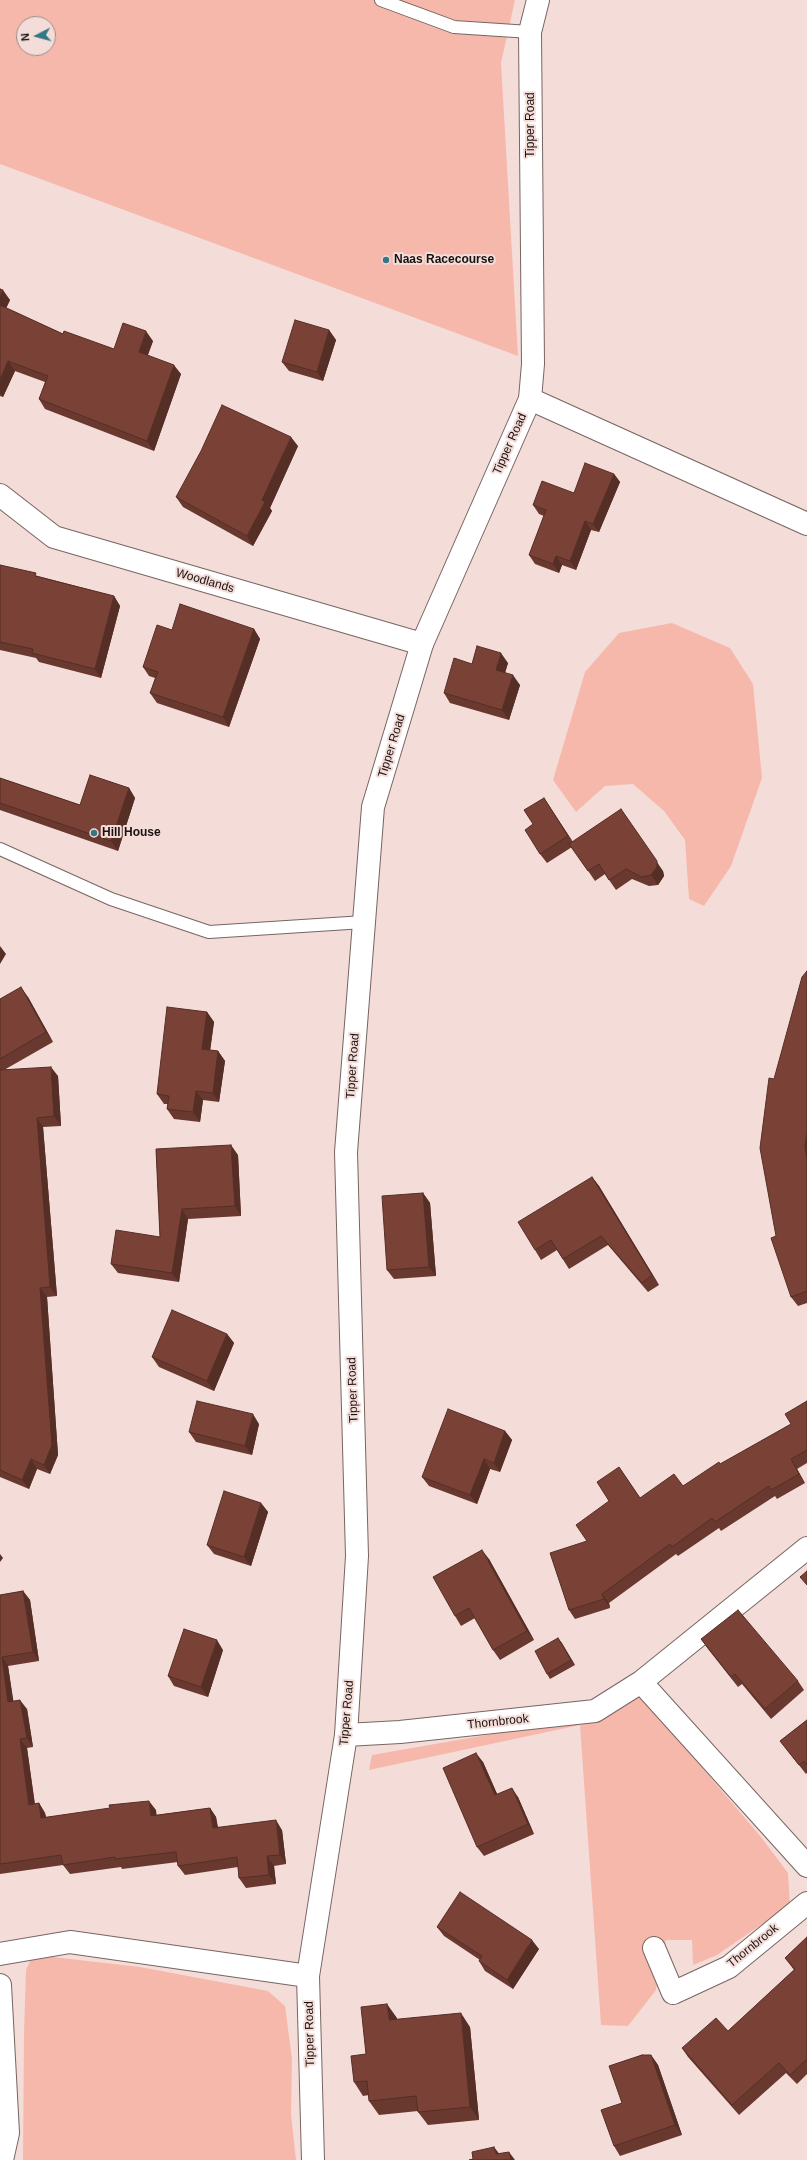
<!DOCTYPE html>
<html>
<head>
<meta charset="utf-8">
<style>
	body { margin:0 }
	#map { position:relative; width:807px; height:2160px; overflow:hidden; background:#f4ddd9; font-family:Arial,sans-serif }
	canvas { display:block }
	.north { position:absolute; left:16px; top:16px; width:40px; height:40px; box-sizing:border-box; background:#f4ddd9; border:1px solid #9c8b89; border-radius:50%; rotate:264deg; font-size:11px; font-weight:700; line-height:16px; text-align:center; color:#191110 }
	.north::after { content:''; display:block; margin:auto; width:14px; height:18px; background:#327885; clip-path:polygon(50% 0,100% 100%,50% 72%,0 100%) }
</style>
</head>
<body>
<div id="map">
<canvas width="807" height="2160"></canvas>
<div class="north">N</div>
</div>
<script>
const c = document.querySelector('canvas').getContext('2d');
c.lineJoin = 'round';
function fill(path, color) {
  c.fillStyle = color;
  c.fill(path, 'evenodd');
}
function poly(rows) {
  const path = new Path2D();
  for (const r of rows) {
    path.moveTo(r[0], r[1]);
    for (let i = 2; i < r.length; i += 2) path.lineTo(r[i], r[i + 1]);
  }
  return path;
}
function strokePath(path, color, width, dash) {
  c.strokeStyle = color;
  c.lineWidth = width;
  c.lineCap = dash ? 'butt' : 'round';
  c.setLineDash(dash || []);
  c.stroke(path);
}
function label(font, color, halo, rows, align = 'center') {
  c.font = font + ' Arial,sans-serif';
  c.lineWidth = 4;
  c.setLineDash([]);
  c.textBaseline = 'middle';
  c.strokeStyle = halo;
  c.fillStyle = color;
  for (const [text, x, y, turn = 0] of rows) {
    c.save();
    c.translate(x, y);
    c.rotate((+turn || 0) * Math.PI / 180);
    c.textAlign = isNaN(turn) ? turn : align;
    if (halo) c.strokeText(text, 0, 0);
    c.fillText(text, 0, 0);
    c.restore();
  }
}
fill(poly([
	[0,0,515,0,501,63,518,356,0,164],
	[24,24,48,24,48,48,24,48],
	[672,623,730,648,753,684,762,778,731,866,704,906,689,899,685,840,664,811,633,784,605,786,576,812,553,780,585,672,619,633],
	[638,1692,761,1837,788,1873,790,1905,717,1955,693,1965,692,1940,666,1940,656,1990,628,2026,601,2025,580,1725,369,1770,372,1755,601,1715],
	[53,1957,140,1967,268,1991,285,2006,292,2059,291,2114,296,2160,23,2160,24,2032,26,1970,31,1959]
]), '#f7b8ac');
const service = poly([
	[381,0,454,27,530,32],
	[0,849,111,899,209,932,364,922]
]);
const minor = poly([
	[530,399,807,524],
	[0,495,54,537,422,644],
	[641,1682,807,1866],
	[346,1735,400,1732,595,1711,641,1682,807,1548],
	[654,1948,673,1993,729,1967,807,1903],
	[0,1954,70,1942,308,1976],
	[0,1985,8,2133,2,2160]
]);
const tertiary = poly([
	[313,2160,308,1976,346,1735,357,1556,346,1152,373,807,422,644,530,399,533,364,530,32,538,0]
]);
strokePath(service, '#786561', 14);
strokePath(minor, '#786561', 24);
strokePath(tertiary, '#786561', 24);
strokePath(service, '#fff', 12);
strokePath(minor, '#fff', 22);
strokePath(tertiary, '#fff', 22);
fill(poly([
	[0,289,10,300,6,308,63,334,114,349,153,341,148,355,181,374,154,451,45,409,39,399,45,382,15,371,3,397,0,396],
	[329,330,336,340,323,381,289,371,282,362],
	[298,446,270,508,272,511,253,546,183,507,176,497],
	[614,474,620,482,599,532,591,530,576,570,562,565,559,573,535,564,529,555,544,516,539,514,533,505,574,493],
	[0,565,38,576,114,596,120,606,101,678,39,662,36,658,0,650],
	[254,629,260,639,229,727,157,703,150,693,155,678,149,676,143,667,172,630],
	[508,663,505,673,520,685,509,720,450,703,444,693,472,664],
	[0,778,80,805,129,788,135,798,118,851,0,810],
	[544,798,572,841,663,871,664,876,658,885,649,886,632,879,616,890,605,874,595,881,572,847,547,863,540,854,533,824],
	[807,971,807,1303,798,1306,791,1297,776,1236],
	[28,997,53,1042,4,1070,58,1076,61,1126,43,1127,57,1296,47,1297,58,1455,50,1474,37,1469,29,1489,0,1477,0,999],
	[207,1012,214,1022,210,1050,218,1051,225,1061,219,1102,203,1100,200,1122,174,1119,167,1109,168,1104,164,1104,157,1094],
	[156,1149,238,1155,241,1216,188,1219,179,1282,118,1273,111,1264,160,1237],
	[592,1177,599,1186,659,1285,648,1292,608,1245,569,1269,557,1250,541,1260,535,1250],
	[423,1193,430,1203,436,1276,394,1279,387,1270],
	[227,1334,234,1343,214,1391,159,1367,152,1357],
	[807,1401,807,1463,797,1469,805,1483,777,1499,775,1496,721,1531,719,1528,678,1556,676,1554,609,1603,610,1608,575,1619,569,1610,587,1541,609,1501,619,1467,640,1498,683,1486,791,1424],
	[259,1424,252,1455,196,1442,189,1432],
	[505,1431,512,1440,500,1472,490,1469,477,1504,429,1486,422,1477],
	[261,1503,268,1512,251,1566,214,1554,207,1545],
	[489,1559,534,1640,500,1660,493,1650,475,1618,461,1626,455,1616],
	[23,1591,30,1600,39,1661,8,1666,13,1701,27,1709,33,1747,27,1748,35,1804,39,1803,45,1813,46,1817,156,1810,156,1815,210,1808,216,1817,218,1827,282,1830,286,1864,274,1866,276,1884,246,1888,239,1878,238,1867,185,1875,178,1866,178,1862,122,1869,121,1867,70,1874,63,1865,0,1874,0,1595],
	[558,1638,575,1665,550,1679,547,1674],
	[701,1639,798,1681,804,1690,771,1719,742,1684,738,1687,708,1649],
	[223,1650,208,1697,174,1686,168,1676],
	[807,1720,807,1773,806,1774,780,1741],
	[483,1762,497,1794,518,1797,534,1834,484,1856,477,1847],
	[437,1927,539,1949,513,1989,485,1971,479,1961,480,1960,444,1936],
	[807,1937,807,2074,797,2084,786,2073,739,2115,688,2057,682,2048,728,2031,794,1970,785,1958],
	[397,2018,397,2020,470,2027,479,2120,428,2125,418,2112,418,2111,379,2115,369,2101,369,2095,363,2096,354,2082,366,2054],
	[651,2055,658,2065,682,2135,620,2156,614,2146,622,2103]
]), '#69382f');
fill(poly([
	[3,290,10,300,4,313,0,307,0,298],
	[329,330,336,340,323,381,317,372],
	[146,331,153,341,145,362,139,352],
	[8,361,15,371,3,397,0,393,0,380],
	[174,365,181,374,154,451,147,441],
	[291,437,298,446,270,508,272,511,253,546,247,536,262,500],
	[614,474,620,482,599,532,593,524],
	[585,521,591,530,576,570,570,561],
	[556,556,562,565,559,573,553,564],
	[114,596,120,606,101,678,95,669],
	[254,629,260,639,229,727,223,717],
	[501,653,508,663,503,679,496,670],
	[513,675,520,685,509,720,502,710],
	[129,788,135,798,118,851,111,841],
	[544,798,550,807,575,845,568,836],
	[621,809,663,871,664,876,658,885,651,875],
	[0,946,6,954,0,964],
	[21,987,28,997,53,1042,46,1032],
	[207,1012,214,1022,209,1059,202,1049],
	[218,1051,225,1061,219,1102,213,1093],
	[51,1067,58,1076,61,1126,54,1116],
	[196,1091,203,1100,200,1122,193,1112],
	[37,1118,43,1127,57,1296,50,1287],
	[807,1131,807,1160,805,1147],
	[231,1145,238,1155,241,1216,235,1206],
	[592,1177,599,1186,659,1285,652,1275],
	[423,1193,430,1203,436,1276,429,1267],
	[182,1209,188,1219,179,1282,172,1273],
	[40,1288,47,1297,58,1455,50,1474,44,1465],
	[227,1334,234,1343,214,1391,207,1381],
	[253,1414,259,1424,252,1455,245,1446],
	[505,1431,512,1440,500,1472,494,1463],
	[31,1459,37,1469,29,1489,22,1480],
	[484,1459,490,1469,477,1504,470,1495],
	[791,1459,797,1469,805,1483,799,1474],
	[261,1503,268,1512,251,1566,244,1557],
	[482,1550,489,1559,534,1640,527,1631],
	[0,1554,3,1558,0,1562],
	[23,1591,30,1600,39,1661,33,1652],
	[602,1594,609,1603,610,1608,604,1599],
	[558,1638,562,1643,575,1665,571,1660],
	[217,1640,223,1650,208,1697,201,1687],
	[2,1657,8,1666,15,1711,8,1702],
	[20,1700,27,1709,33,1747,27,1738],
	[20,1739,27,1748,36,1814,29,1805],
	[476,1753,483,1762,502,1805,495,1795],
	[512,1788,518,1797,534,1834,528,1824],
	[149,1801,156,1810,158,1825,151,1816],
	[39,1803,45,1813,48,1827,41,1818],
	[210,1808,216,1817,219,1837,213,1828],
	[276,1820,282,1830,286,1864,280,1855],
	[267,1856,274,1866,276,1884,269,1875],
	[532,1940,539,1949,513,1989,507,1980],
	[387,2004,397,2018,398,2034,389,2020],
	[461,2013,470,2027,479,2120,470,2107],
	[651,2055,658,2065,682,2135,675,2125],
	[494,2147,501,2156,496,2154],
	[509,2152,515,2160,511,2160]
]), '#552e26');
const building = poly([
	[0,289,3,290,0,298,0,289],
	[0,305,63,334,64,331,114,349,123,323,146,331,139,352,174,365,147,441,39,399,48,376,8,361,0,380,0,305],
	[295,320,329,330,317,372,282,362,295,320],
	[222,405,291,437,262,500,265,502,247,536,176,497,201,451,222,405],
	[585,463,614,474,593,524,585,521,570,561,556,556,553,564,529,555,546,510,533,505,542,481,574,493,585,463],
	[0,565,36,573,35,576,114,596,95,669,32,653,33,649,0,642,0,565],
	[180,604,254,629,223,717,150,693,158,672,143,667,157,625,172,630,180,604],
	[477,646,501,653,496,670,513,675,502,710,444,693,454,658,472,664,477,646],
	[90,775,129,788,111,841,0,803,0,778,80,805,90,775],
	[544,798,568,836,540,854,525,830,533,824,524,810,544,798],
	[621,809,657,861,657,867,651,875,642,877,626,869,609,880,599,864,588,871,569,844,621,809],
	[807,971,807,1131,805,1147,807,1160,807,1291,791,1297,771,1238,776,1236,760,1148,769,1078,774,1079,802,977,807,971],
	[21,987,46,1032,0,1059,0,999,21,987],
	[167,1007,207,1012,202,1049,218,1051,213,1093,196,1091,193,1112,167,1109,169,1096,157,1094,167,1007],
	[51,1067,54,1116,37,1118,50,1287,40,1288,52,1445,44,1465,31,1459,22,1480,0,1470,0,1070,51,1067],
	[231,1145,235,1206,182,1209,172,1273,111,1264,116,1230,160,1237,156,1149,231,1145],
	[592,1177,652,1275,642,1283,601,1236,563,1259,551,1240,535,1250,518,1222,592,1177],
	[423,1193,429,1267,387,1270,382,1196,423,1193],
	[172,1310,227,1334,207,1381,152,1357,172,1310],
	[197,1401,253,1414,245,1446,189,1432,197,1401],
	[807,1401,807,1450,791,1459,799,1474,771,1490,769,1486,715,1522,712,1518,672,1547,670,1544,602,1594,604,1599,569,1610,550,1553,587,1541,576,1525,609,1501,597,1482,619,1467,640,1498,674,1474,683,1486,719,1462,720,1464,791,1424,785,1414,807,1401],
	[448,1409,505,1431,494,1463,484,1459,470,1495,422,1477,448,1409],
	[224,1491,261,1503,244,1557,207,1545,224,1491],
	[482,1550,527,1631,493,1650,469,1608,455,1616,433,1577,482,1550],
	[807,1571,807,1585,800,1577,807,1571],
	[23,1591,33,1652,2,1657,8,1702,20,1700,27,1738,20,1739,29,1805,39,1803,41,1818,110,1808,109,1805,149,1801,151,1816,210,1808,213,1828,276,1820,280,1855,267,1856,269,1875,239,1878,237,1857,178,1866,176,1852,115,1859,115,1857,63,1865,61,1855,0,1864,0,1595,23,1591],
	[738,1610,798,1681,765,1709,735,1674,731,1677,701,1639,738,1610],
	[184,1629,217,1640,201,1687,168,1676,184,1629],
	[558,1638,571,1660,547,1674,535,1651,558,1638],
	[807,1720,807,1765,804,1761,799,1765,780,1741,807,1720],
	[476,1753,495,1795,512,1788,528,1824,477,1847,443,1768,476,1753],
	[460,1892,532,1940,507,1980,479,1961,482,1956,437,1927,460,1892],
	[807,1937,807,2059,790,2075,779,2063,732,2105,682,2048,716,2018,728,2031,795,1969,785,1958,807,1937],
	[387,2004,389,2020,461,2013,470,2107,418,2112,416,2096,369,2101,367,2081,354,2082,351,2056,366,2054,361,2007,387,2004],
	[642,2055,651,2055,675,2125,614,2146,601,2110,622,2103,609,2066,642,2055],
	[494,2147,496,2154,509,2152,511,2160,469,2160,473,2159,472,2152,494,2147]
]);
fill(building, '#7a4137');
strokePath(building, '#552e26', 1);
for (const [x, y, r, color] of [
	[386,260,4,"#327885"],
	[94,833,4,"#327885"]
]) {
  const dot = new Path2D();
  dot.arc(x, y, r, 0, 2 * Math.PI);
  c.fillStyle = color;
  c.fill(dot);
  strokePath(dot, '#f4ddd9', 1.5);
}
label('12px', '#191110', '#f4ddd9', [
	["Tipper Road",531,125,-90],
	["Tipper Road",510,444,-66],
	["Woodlands",205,581,16],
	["Tipper Road",392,746,-73],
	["Tipper Road",353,1066,-86],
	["Tipper Road",353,1390,-92],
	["Tipper Road",347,1713,-85],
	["Thornbrook",498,1722,-6],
	["Thornbrook",753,1946,-39],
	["Tipper Road",310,2034,-91]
]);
label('bold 12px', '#191110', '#f4ddd9', [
	["Naas Racecourse",394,260],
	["Hill House",102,833]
], 'left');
</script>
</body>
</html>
